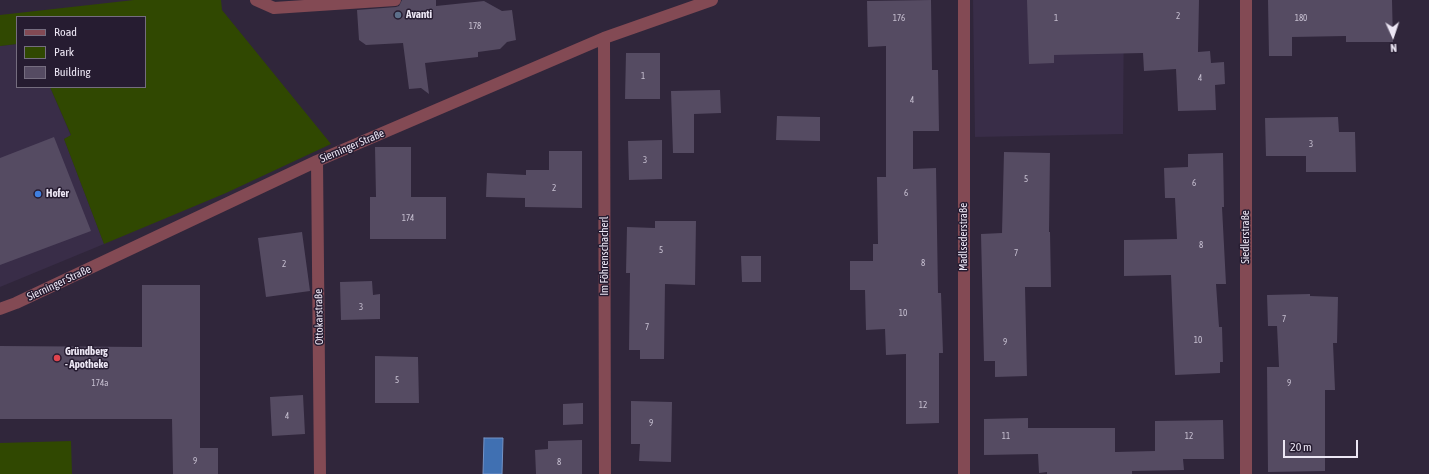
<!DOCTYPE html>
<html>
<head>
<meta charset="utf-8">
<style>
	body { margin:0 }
	#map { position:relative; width:1429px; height:474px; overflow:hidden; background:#30263b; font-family:"Asap Condensed",sans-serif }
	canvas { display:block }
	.legend { position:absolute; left:16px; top:16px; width:130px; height:72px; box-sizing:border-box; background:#261c31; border:1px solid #756d7f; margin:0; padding:5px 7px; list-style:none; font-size:12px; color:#ece6f4 }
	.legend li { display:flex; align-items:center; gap:8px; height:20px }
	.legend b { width:20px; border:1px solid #756d7f }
	.north { position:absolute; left:1373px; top:16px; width:40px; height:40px; -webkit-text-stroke:3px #261c31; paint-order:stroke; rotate:177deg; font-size:11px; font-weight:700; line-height:16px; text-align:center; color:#ece6f4 }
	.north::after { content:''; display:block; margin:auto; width:14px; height:18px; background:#ece6f4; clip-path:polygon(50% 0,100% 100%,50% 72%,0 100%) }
	.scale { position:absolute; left:1283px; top:440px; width:75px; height:18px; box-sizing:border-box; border:2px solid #ece6f4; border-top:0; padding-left:5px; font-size:12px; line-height:14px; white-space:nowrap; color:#ece6f4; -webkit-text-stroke:3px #261c31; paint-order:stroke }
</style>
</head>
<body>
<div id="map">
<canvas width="1429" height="474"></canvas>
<ul class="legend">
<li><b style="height:5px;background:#834a54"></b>Road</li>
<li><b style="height:11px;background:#304801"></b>Park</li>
<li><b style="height:11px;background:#554b62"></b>Building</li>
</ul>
<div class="north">N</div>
<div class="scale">20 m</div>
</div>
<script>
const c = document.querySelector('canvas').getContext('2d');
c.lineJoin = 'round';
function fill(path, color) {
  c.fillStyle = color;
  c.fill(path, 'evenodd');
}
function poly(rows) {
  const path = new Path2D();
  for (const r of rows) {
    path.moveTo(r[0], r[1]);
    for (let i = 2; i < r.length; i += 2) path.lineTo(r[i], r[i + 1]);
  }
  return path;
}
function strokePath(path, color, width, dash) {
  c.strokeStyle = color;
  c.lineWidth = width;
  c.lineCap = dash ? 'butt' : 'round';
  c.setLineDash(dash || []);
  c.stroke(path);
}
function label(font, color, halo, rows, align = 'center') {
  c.font = font + ' "Asap Condensed",sans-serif';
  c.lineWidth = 3;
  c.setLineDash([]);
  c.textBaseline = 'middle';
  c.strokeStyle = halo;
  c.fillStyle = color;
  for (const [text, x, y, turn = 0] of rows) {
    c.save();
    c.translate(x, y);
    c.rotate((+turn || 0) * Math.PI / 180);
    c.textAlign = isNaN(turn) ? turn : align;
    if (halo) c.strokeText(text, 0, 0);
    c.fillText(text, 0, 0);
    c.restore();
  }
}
fill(poly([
	[973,0,1124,0,1123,134,975,137],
	[17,44,17,87,50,87,71,136,64,139,104,244,0,287,0,46]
]), '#392d48');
fill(poly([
	[134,0,221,0,222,10,331,144,226,193,104,244,64,139,71,135,50,87,145,87,145,17,17,17,17,44,0,46,0,15],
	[71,441,72,474,0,474,0,443]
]), '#304801');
const water = poly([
	[484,438,503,438,502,474,483,474,484,438]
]);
fill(water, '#4070b2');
strokePath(water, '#7493c6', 1);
fill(poly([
	[402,0,436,0,436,6,484,1,502,11,512,10,516,40,507,42,500,49,478,52,478,57,425,63,429,94,421,88,409,89,403,43,366,45,359,40,357,10,396,7,399,6],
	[931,0,932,70,938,70,939,131,913,131,913,169,936,168,938,293,941,293,943,353,939,353,939,423,906,424,906,354,886,355,885,329,866,330,865,290,850,290,850,261,873,261,873,244,878,244,877,177,886,177,886,46,868,47,867,1],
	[1027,0,1199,0,1198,52,1210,51,1211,63,1224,62,1225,84,1215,85,1216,110,1178,111,1176,69,1144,71,1143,53,1054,55,1054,63,1029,64],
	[1268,0,1392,0,1393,42,1346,42,1346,36,1292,37,1292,56,1269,56],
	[626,53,660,53,660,99,625,99],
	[720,90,721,113,694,114,694,153,673,153,671,91],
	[777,116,820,117,820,141,776,140],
	[1338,117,1339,132,1355,132,1356,172,1306,172,1306,156,1266,156,1265,118],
	[54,137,91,231,0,265,0,158],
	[662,140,662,179,629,180,628,141],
	[375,147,411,147,411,197,446,197,446,239,370,239,370,197,376,197],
	[549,151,582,151,582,208,525,207,525,198,486,197,487,173,526,175,526,170,549,170],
	[1004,152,1050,153,1049,232,1050,232,1051,287,1025,287,1027,376,995,377,995,361,984,361,981,234,1002,233],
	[1223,153,1224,207,1222,207,1226,284,1216,284,1219,327,1222,327,1223,362,1220,362,1220,373,1175,375,1171,275,1124,276,1124,240,1177,239,1175,198,1165,198,1164,168,1188,167,1188,154],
	[655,221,696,221,695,285,665,284,664,359,640,359,640,350,629,350,630,273,626,273,627,227,655,228],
	[302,232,310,291,266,297,258,238],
	[741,256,761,256,761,282,742,282],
	[372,281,373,295,380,294,380,319,341,320,340,282],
	[142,285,200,285,200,448,218,448,218,474,173,474,172,419,0,419,0,346,142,347],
	[1310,294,1310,296,1338,297,1337,343,1333,343,1335,390,1325,390,1325,471,1268,472,1267,367,1279,367,1277,326,1268,326,1267,295],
	[375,356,418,357,419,403,375,403],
	[303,395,305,434,272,436,270,397],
	[631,401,672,402,671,462,639,461,640,444,631,444],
	[583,403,583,424,563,425,563,404],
	[1028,418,1028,428,1115,428,1115,452,1155,451,1155,421,1223,420,1224,459,1183,459,1184,470,1132,471,1132,474,1047,474,1047,472,1039,473,1038,454,984,455,984,419],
	[582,440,582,474,536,474,535,450,548,449,548,441]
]), '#554b62');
strokePath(poly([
	[256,0,274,8,395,0]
]), '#834a54', 12);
strokePath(poly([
	[604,38,605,474],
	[317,161,320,474],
	[0,309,16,303,317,161,604,38,712,0],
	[964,474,964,0],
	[1246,474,1246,0]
]), '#834a54', 12);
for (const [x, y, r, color] of [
	[398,15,4,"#5c6f8a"],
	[38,194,4,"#3f7fe0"],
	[57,358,4,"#e0444e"]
]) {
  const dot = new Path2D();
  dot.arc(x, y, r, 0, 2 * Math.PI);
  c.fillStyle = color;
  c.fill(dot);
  strokePath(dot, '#261c31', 1.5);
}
label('9px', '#c6bfd0', null, [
	["2",1178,16],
	["176",899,18],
	["1",1056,18],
	["180",1301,18],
	["178",475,26],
	["1",643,76],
	["4",1200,78],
	["4",912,100],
	["3",1311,144],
	["3",645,160],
	["5",1026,179],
	["6",1194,183],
	["2",554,188],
	["6",906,193],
	["174",408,218],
	["8",1201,245],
	["5",661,250],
	["7",1016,253],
	["8",923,263],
	["2",284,264],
	["3",361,307],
	["10",903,313],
	["7",1284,319],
	["7",647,327],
	["10",1198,340],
	["9",1005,342],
	["5",397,380],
	["174a",100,383],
	["9",1289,383],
	["12",923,405],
	["4",287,416],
	["9",651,423],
	["11",1006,436],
	["12",1189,436],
	["9",195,461],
	["8",559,462]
]);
label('bold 11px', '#ece6f4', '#261c31', [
	["Avanti",406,15],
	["Hofer",46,194],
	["Gründberg",65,352],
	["- Apotheke",65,365]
], 'left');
label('11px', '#ece6f4', '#261c31', [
	["Sierninger Straße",352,146,-23],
	["Madlsederstraße",964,237,-90],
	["Siedlerstraße",1246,237,-90],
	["Im Föhrenschacherl",605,256,-90],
	["Sierninger Straße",59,283,-25],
	["Ottokarstraße",319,317,-91]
]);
</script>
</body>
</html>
